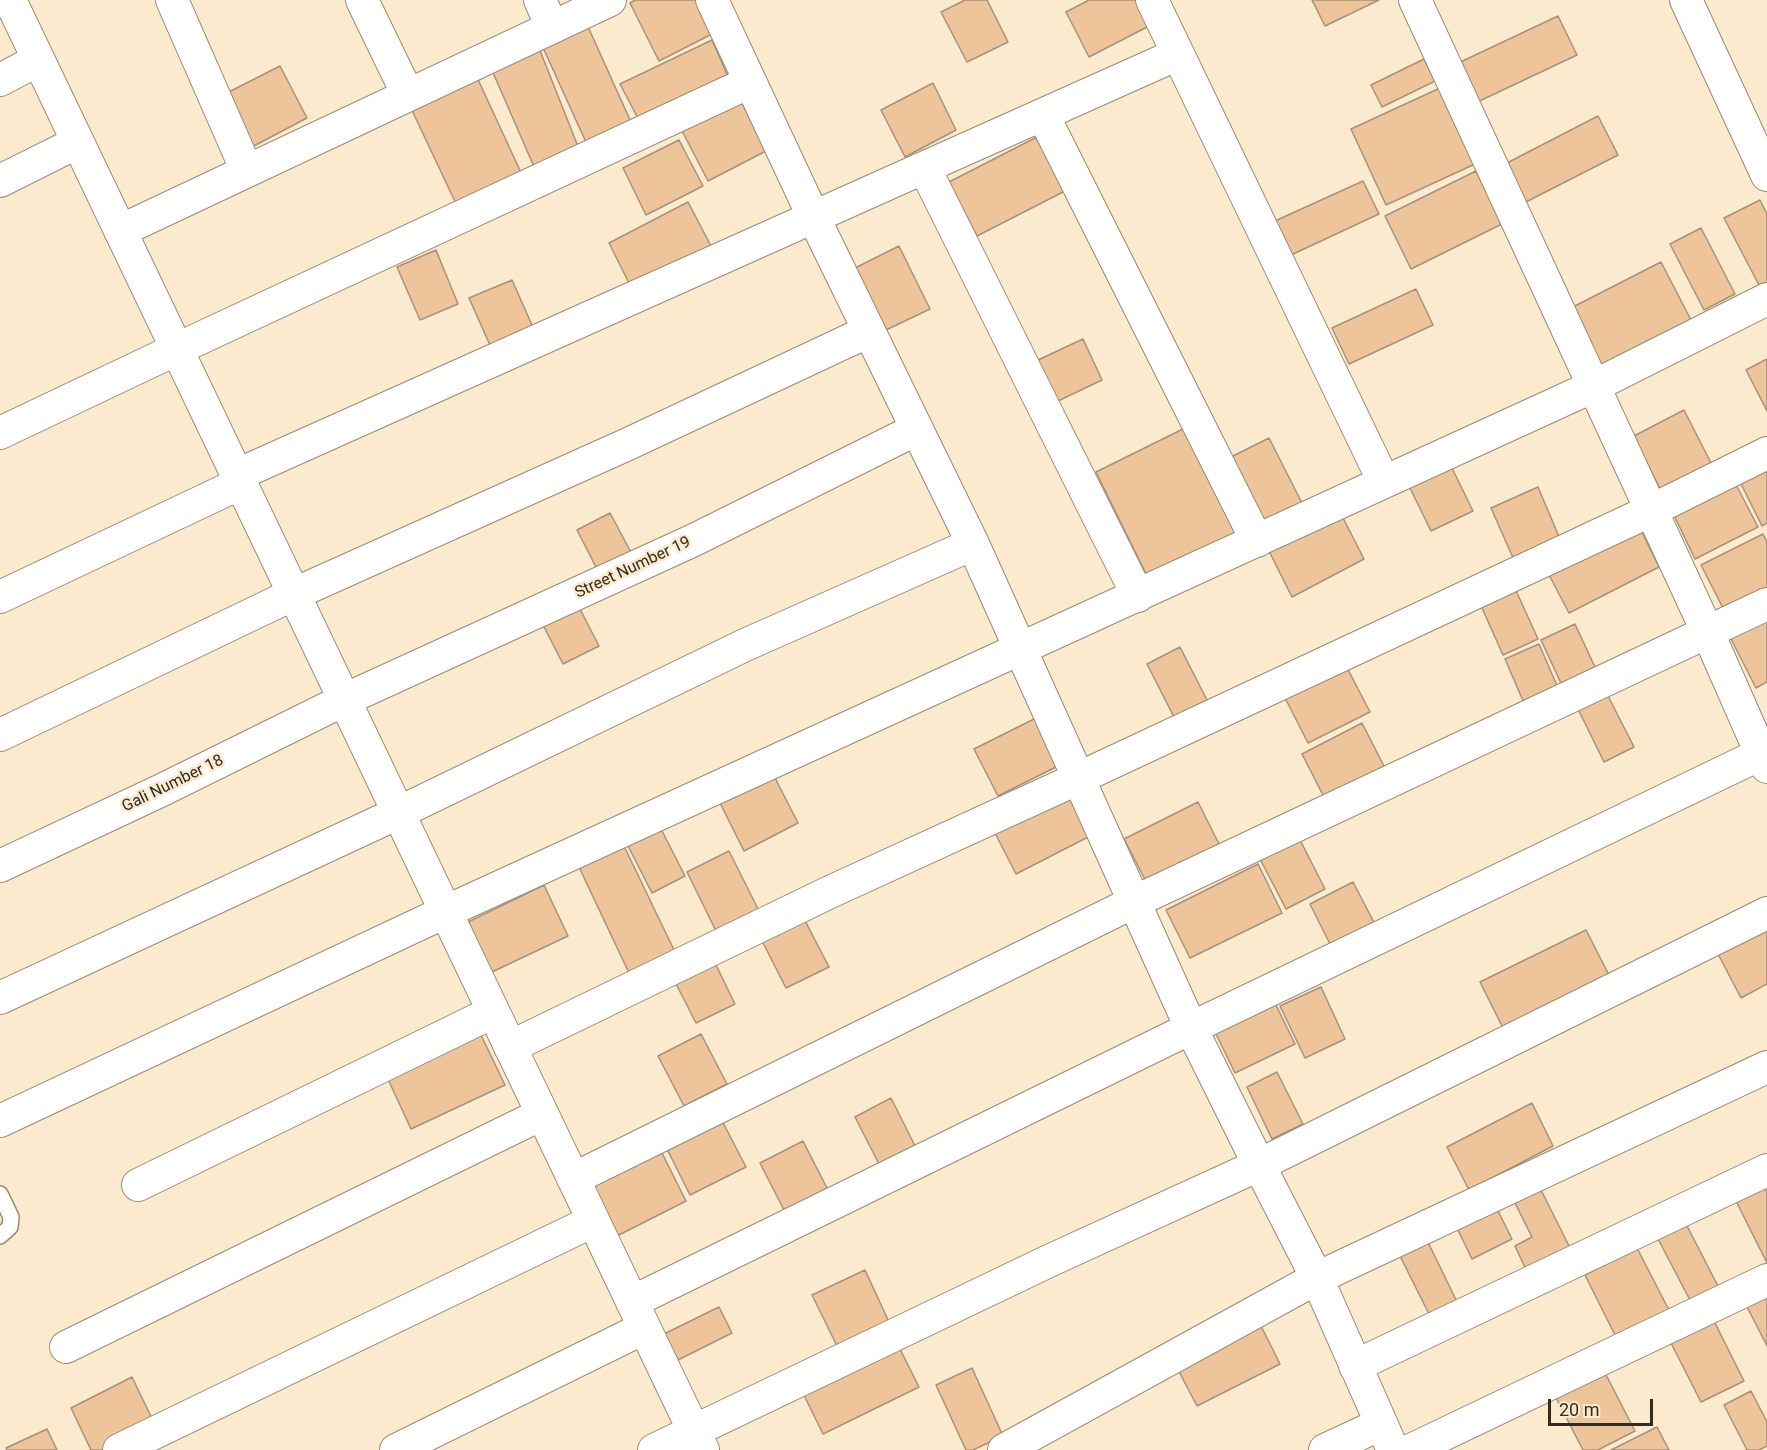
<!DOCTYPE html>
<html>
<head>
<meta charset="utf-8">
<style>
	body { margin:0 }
	#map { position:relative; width:1767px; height:1450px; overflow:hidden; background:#fbeace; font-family:Roboto,sans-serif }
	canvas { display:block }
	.scale { position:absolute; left:1548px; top:1399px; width:105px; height:27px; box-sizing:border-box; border:3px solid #322b21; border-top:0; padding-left:8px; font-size:18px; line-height:21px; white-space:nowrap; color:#322b21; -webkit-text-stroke:4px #fbeace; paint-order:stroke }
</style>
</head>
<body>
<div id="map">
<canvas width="1767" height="1450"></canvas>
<div class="scale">20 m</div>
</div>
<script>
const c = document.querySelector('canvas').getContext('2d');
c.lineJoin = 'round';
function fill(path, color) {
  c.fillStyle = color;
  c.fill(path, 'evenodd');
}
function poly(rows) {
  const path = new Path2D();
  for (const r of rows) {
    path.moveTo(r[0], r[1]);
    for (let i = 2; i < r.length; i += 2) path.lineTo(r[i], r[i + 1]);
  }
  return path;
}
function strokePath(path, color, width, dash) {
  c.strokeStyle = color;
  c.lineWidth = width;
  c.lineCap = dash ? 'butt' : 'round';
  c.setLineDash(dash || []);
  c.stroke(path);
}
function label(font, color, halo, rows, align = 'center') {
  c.font = font + ' Roboto,sans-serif';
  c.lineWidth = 5;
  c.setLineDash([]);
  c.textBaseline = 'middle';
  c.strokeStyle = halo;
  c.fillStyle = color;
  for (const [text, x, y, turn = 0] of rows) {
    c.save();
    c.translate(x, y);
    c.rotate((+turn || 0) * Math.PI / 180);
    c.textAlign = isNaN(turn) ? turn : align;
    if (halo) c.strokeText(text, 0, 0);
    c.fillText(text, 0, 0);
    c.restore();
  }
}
const building = poly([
	[635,0,699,0,716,32,659,61,630,3,635,0],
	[965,0,987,0,1008,42,967,62,941,12,965,0],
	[1089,0,1138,0,1151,25,1089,57,1066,12,1089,0],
	[1312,0,1379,0,1325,26,1312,0],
	[1558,16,1577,55,1471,105,1452,66,1558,16],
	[585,20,635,131,590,151,540,41,585,20],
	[712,40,730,81,641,124,620,84,712,40],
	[539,48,579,149,535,169,491,68,539,48],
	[1424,59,1435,81,1382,107,1371,85,1424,59],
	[280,66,307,118,248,149,221,96,280,66],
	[475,73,523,177,459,210,409,104,475,73],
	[933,83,956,130,905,157,881,110,933,83],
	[1440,88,1475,164,1386,205,1351,129,1440,88],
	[737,93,766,151,708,181,678,123,737,93],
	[1598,116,1618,155,1524,203,1505,164,1598,116],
	[1037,137,1065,191,977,236,949,182,1037,137],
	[679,140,703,186,646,215,623,168,679,140],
	[1476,171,1502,224,1411,269,1385,216,1476,171],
	[1363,181,1379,214,1291,255,1275,221,1363,181],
	[1760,200,1767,214,1767,284,1760,287,1724,218,1760,200],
	[688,202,711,246,631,287,609,243,688,202],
	[1701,228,1735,294,1704,310,1670,244,1701,228],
	[899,246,930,309,886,330,855,268,899,246],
	[436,250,458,304,420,320,397,267,436,250],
	[1661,262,1692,322,1601,368,1571,308,1661,262],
	[512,280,536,334,493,352,469,298,512,280],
	[1416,289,1433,325,1349,364,1332,328,1416,289],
	[1083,339,1102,380,1058,401,1038,360,1083,339],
	[1767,359,1767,411,1746,370,1767,359],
	[1684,410,1711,463,1660,489,1634,436,1684,410],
	[1189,426,1243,536,1150,582,1096,472,1189,426],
	[1269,438,1304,507,1264,527,1229,458,1269,438],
	[1767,458,1767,523,1762,526,1735,472,1767,458],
	[1449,462,1473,511,1431,531,1407,482,1449,462],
	[1732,477,1758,527,1695,559,1671,509,1732,477],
	[1538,487,1560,539,1514,560,1491,508,1538,487],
	[1340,512,1364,559,1292,597,1268,549,1340,512],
	[610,513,632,554,598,571,577,530,610,513],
	[1639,526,1659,567,1569,613,1548,573,1639,526],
	[1763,534,1767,542,1767,593,1726,614,1701,565,1763,534],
	[1513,584,1538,639,1503,655,1478,599,1513,584],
	[578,605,599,646,563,664,542,623,578,605],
	[1767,616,1767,682,1756,688,1729,635,1767,616],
	[1575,624,1600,678,1566,694,1541,640,1575,624],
	[1539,644,1561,695,1527,710,1505,659,1539,644],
	[1180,647,1209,704,1176,721,1147,664,1180,647],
	[1343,660,1370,712,1308,743,1282,692,1343,660],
	[1607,694,1634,747,1604,762,1578,709,1607,694],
	[1042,715,1066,762,998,796,974,749,1042,715],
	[1362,723,1388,774,1328,805,1302,754,1362,723],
	[772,772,798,823,744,851,718,799,772,772],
	[1071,794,1092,835,1016,874,995,833,1071,794],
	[1198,802,1223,852,1150,889,1124,839,1198,802],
	[658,823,685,876,652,893,625,840,658,823],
	[1300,840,1325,889,1286,909,1260,859,1300,840],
	[623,844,675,952,629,973,578,865,623,844],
	[729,851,758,909,716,931,687,872,729,851],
	[1258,864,1282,913,1190,958,1166,910,1258,864],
	[1353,882,1379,932,1335,954,1310,904,1353,882],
	[544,885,568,936,492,972,468,922,544,885],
	[799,909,829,967,786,988,757,931,799,909],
	[1767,924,1767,984,1741,998,1716,950,1767,924],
	[1586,930,1610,977,1504,1030,1480,982,1586,930],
	[715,963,735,1004,696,1023,676,984,715,963],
	[1321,987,1345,1039,1305,1058,1280,1006,1321,987],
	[1274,1001,1295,1044,1235,1073,1214,1030,1274,1001],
	[480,1033,505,1085,411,1129,387,1077,480,1033],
	[701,1034,727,1084,684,1106,658,1056,701,1034],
	[1277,1072,1303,1124,1272,1139,1247,1087,1277,1072],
	[891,1098,917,1150,881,1168,855,1117,891,1098],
	[1532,1103,1553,1146,1469,1190,1447,1147,1532,1103],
	[718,1113,746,1167,690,1195,663,1141,718,1113],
	[803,1141,829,1192,786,1214,760,1163,803,1141],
	[660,1149,686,1201,617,1236,590,1184,660,1149],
	[1537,1182,1573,1254,1529,1276,1515,1246,1532,1237,1511,1195,1537,1182],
	[1764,1187,1767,1192,1767,1263,1736,1201,1764,1187],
	[1493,1201,1512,1239,1472,1259,1453,1220,1493,1201],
	[1684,1220,1720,1290,1692,1304,1656,1235,1684,1220],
	[1425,1236,1460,1308,1433,1322,1397,1250,1425,1236],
	[1637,1248,1671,1314,1618,1341,1585,1275,1637,1248],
	[865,1270,889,1322,837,1346,812,1295,865,1270],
	[1767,1291,1767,1346,1745,1303,1767,1291],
	[719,1307,732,1333,678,1360,664,1334,719,1307],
	[1257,1318,1280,1364,1197,1406,1173,1360,1257,1318],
	[1713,1319,1744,1381,1701,1402,1670,1341,1713,1319],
	[896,1341,919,1387,823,1434,801,1389,896,1341],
	[972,1368,1003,1436,973,1450,966,1450,936,1385,972,1368],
	[1603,1369,1635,1431,1598,1450,1583,1450,1554,1394,1603,1369],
	[132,1377,156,1427,109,1450,91,1450,71,1408,132,1377],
	[1751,1391,1767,1422,1767,1446,1759,1450,1747,1450,1724,1405,1751,1391],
	[1657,1427,1669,1450,1611,1450,1657,1427],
	[47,1429,57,1450,7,1450,6,1448,47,1429]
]);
fill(building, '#eec59b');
strokePath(building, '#a7917b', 1.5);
const service = poly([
	[0,1194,11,1217,10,1227,0,1236]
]);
const minor = poly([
	[10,0,703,1450],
	[172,0,247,171],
	[362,0,408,95],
	[540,0,552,27],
	[712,0,814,218,973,544,1191,1028,1259,1165,1317,1278,1393,1450],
	[1152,0,1384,482],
	[1415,0,1708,633,1767,767],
	[1686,0,1767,175],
	[0,80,38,60],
	[1043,115,1257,541],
	[925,169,1138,596],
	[0,181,78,142],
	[120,231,610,0],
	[0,433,177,349,750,82],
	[237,475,1178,54],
	[0,597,241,483],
	[0,735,294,594,628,444,869,331],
	[0,866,162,790,344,700,694,540,917,429],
	[0,998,398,813,745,645,973,544],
	[510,1047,830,892,1079,778,1652,510,1767,453],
	[0,1121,445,912,1594,386,1767,299],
	[573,1179,1136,901,1767,604],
	[138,1185,493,1012],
	[632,1302,1191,1028,1767,751],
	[66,1347,542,1114],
	[1355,1366,1767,1170],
	[119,1450,593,1221],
	[396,1450,644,1328],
	[654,1450,1051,1260,1259,1165,1767,913],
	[1004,1450,1317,1278,1767,1067],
	[1325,1450,1381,1424],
	[1411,1450,1767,1280]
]);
strokePath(service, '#9a8a71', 18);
strokePath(minor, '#9a8a71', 34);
strokePath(service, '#fff', 15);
strokePath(minor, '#fff', 32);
label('16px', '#322b21', '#fbeace', [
	["Street Number 19",633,568,-25],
	["Gali Number 18",173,784,-26]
]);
</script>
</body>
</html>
